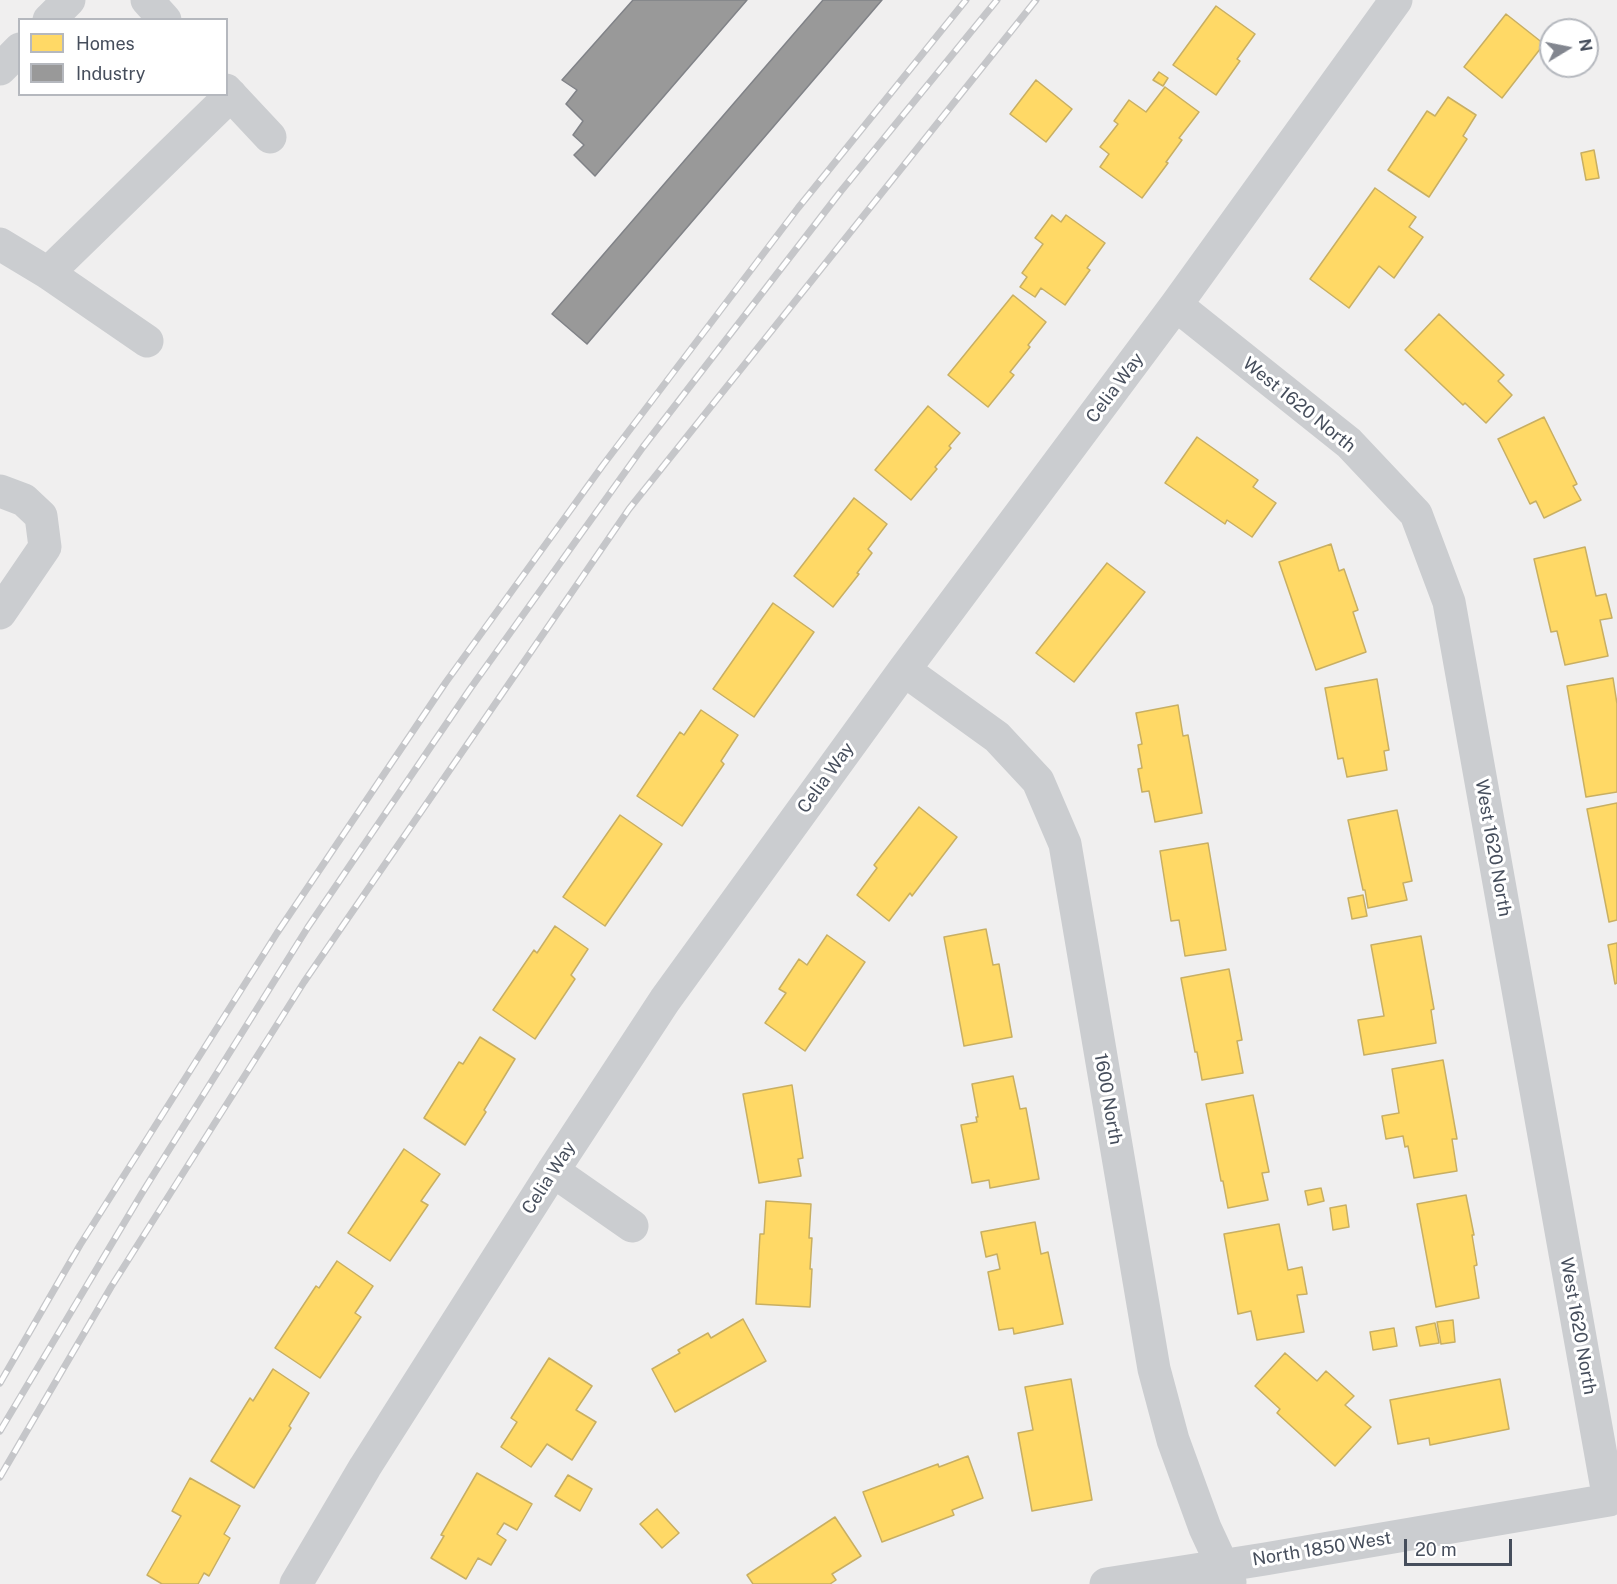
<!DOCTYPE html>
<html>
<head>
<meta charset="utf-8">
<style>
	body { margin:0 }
	#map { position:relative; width:1617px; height:1584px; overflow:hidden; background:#f0efef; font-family:"Public Sans",sans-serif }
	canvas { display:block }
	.legend { position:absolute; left:18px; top:18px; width:210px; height:78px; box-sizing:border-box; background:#fff; border:2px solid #b5b8be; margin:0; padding:8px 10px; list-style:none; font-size:18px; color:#464e5c }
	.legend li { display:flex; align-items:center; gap:12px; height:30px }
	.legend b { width:30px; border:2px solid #b5b8be }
	.north { position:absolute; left:1539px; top:18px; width:60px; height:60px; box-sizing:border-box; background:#fff; border:2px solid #b5b8be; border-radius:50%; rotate:80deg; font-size:16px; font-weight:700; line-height:24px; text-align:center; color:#464e5c }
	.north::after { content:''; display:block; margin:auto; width:21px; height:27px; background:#82868f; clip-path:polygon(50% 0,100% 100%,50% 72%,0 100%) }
	.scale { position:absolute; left:1404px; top:1539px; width:108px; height:27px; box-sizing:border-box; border:3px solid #464e5c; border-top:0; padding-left:8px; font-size:18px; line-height:21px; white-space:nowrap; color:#464e5c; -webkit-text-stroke:4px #fff; paint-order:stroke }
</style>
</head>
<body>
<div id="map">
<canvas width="1617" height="1584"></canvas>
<ul class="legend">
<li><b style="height:16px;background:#ffd966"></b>Homes</li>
<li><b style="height:16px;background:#999"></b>Industry</li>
</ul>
<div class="north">N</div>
<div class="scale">20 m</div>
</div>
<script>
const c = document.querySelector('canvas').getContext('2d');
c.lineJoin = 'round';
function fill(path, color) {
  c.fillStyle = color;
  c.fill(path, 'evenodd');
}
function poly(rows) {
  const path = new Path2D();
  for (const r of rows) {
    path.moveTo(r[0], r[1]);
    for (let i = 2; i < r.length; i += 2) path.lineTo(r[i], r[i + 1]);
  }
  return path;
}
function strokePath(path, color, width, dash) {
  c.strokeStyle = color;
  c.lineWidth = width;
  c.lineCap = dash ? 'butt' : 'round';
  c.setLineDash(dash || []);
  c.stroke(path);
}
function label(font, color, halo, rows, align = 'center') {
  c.font = font + ' "Public Sans",sans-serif';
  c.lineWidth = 6;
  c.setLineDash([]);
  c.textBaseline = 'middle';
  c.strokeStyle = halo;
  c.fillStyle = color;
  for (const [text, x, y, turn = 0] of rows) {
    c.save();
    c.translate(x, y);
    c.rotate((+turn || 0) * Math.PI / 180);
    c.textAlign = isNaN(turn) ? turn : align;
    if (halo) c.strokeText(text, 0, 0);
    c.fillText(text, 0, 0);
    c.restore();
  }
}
const homes = poly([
	[1216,6,1255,34,1237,59,1240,61,1216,95,1173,65,1216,6],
	[1506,14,1544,44,1502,98,1464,67,1506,14],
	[1159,72,1168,78,1163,86,1153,80,1159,72],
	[1036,80,1072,109,1046,142,1010,114,1036,80],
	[1165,87,1199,112,1179,138,1182,140,1166,162,1168,163,1142,198,1100,167,1109,154,1100,147,1118,124,1114,121,1129,100,1146,112,1165,87],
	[1448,97,1476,115,1463,136,1467,139,1429,197,1388,170,1427,111,1435,116,1448,97],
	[1594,150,1599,178,1586,180,1581,153,1594,150],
	[1375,188,1416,217,1409,227,1423,237,1394,278,1379,266,1349,308,1310,279,1375,188],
	[1052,215,1061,222,1066,215,1105,243,1087,268,1090,270,1065,305,1041,288,1035,297,1020,287,1027,277,1022,273,1043,244,1035,238,1052,215],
	[1013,295,1046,322,1028,345,1030,347,1010,372,1014,375,988,407,948,375,1013,295],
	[1439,314,1504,375,1498,381,1512,395,1486,423,1465,403,1463,405,1405,350,1439,314],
	[928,406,960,433,949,446,951,448,935,467,937,469,911,500,875,470,928,406],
	[1544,417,1577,484,1573,486,1581,500,1544,518,1536,501,1530,504,1498,439,1544,417],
	[1197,437,1258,480,1253,487,1276,503,1252,537,1227,520,1225,524,1165,483,1197,437],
	[854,498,887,524,868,549,872,553,857,573,859,574,833,607,794,576,854,498],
	[1331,544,1339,571,1344,569,1358,610,1353,612,1366,652,1316,670,1279,562,1331,544],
	[1585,547,1596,596,1606,594,1612,618,1600,620,1608,656,1565,665,1557,631,1551,632,1534,559,1585,547],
	[1107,563,1145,592,1074,682,1036,653,1107,563],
	[773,603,814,632,754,717,713,689,773,603],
	[1613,678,1617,704,1617,792,1586,797,1567,686,1613,678],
	[1377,679,1389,750,1384,751,1387,770,1347,777,1343,758,1338,759,1325,688,1377,679],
	[1178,705,1183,736,1188,735,1202,813,1155,822,1149,791,1142,792,1138,769,1142,768,1138,745,1142,744,1136,713,1178,705],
	[701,710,738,735,721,761,724,764,682,826,637,796,680,732,684,735,701,710],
	[1617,803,1617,920,1609,922,1587,809,1617,803],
	[919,807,957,837,912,896,910,893,889,921,857,895,877,868,874,865,919,807],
	[1397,810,1412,881,1403,883,1407,900,1368,908,1365,890,1363,890,1348,820,1397,810],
	[620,815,662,844,605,926,563,897,620,815],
	[1208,843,1226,950,1185,956,1179,920,1171,921,1160,851,1208,843],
	[1363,895,1367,916,1352,919,1348,898,1363,895],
	[555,926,588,949,571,975,575,979,535,1039,493,1010,534,950,537,953,555,926],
	[986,929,993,965,999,964,1012,1037,964,1046,944,937,986,929],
	[827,935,865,962,805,1051,765,1023,786,993,779,989,799,959,807,965,827,935],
	[1421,936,1434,1009,1431,1010,1436,1043,1364,1055,1358,1020,1384,1016,1371,945,1421,936],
	[1617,943,1617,983,1615,984,1608,945,1617,943],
	[1229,969,1242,1040,1237,1041,1243,1073,1202,1080,1197,1052,1195,1052,1181,978,1229,969],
	[480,1037,515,1059,484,1110,486,1112,465,1145,424,1118,459,1062,463,1064,480,1037],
	[1443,1060,1457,1139,1452,1139,1457,1171,1414,1178,1408,1146,1405,1147,1403,1136,1386,1139,1382,1116,1399,1113,1392,1069,1443,1060],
	[1013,1076,1020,1109,1026,1108,1039,1179,990,1188,989,1180,972,1183,961,1125,977,1122,976,1117,978,1117,972,1084,1013,1076],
	[792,1085,803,1158,798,1159,801,1176,759,1183,743,1094,792,1085],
	[1253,1095,1269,1172,1262,1173,1268,1200,1228,1208,1223,1181,1221,1181,1206,1104,1253,1095],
	[404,1149,440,1174,421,1201,428,1205,390,1261,348,1233,404,1149],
	[1321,1188,1324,1201,1308,1205,1305,1191,1321,1188],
	[1466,1195,1474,1235,1472,1235,1477,1265,1474,1266,1479,1298,1436,1307,1417,1204,1466,1195],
	[766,1201,811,1204,809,1238,812,1238,810,1269,812,1269,810,1307,756,1304,760,1234,764,1234,766,1201],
	[1346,1205,1349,1227,1333,1230,1330,1208,1346,1205],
	[1035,1222,1041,1254,1048,1252,1063,1324,1014,1334,1013,1328,999,1330,988,1272,1000,1269,997,1254,986,1257,981,1232,1035,1222],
	[1279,1224,1288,1270,1302,1267,1307,1294,1297,1295,1304,1332,1257,1340,1251,1311,1238,1314,1224,1234,1279,1224],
	[337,1261,373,1286,355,1313,361,1317,320,1378,275,1348,316,1286,319,1288,337,1261],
	[743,1319,766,1361,675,1412,652,1369,680,1353,678,1350,708,1333,711,1338,743,1319],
	[1453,1320,1455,1342,1441,1344,1437,1322,1453,1320],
	[1435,1323,1439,1343,1420,1346,1416,1327,1435,1323],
	[1394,1328,1397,1346,1373,1350,1370,1332,1394,1328],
	[1285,1353,1317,1381,1326,1371,1354,1396,1345,1405,1371,1427,1335,1466,1277,1413,1280,1409,1255,1386,1285,1353],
	[549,1358,592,1386,576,1410,596,1422,572,1460,547,1444,531,1467,501,1447,517,1422,511,1418,549,1358],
	[273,1369,309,1393,289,1426,291,1428,254,1488,211,1461,250,1398,253,1401,273,1369],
	[1071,1379,1092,1500,1032,1511,1018,1433,1033,1430,1025,1387,1071,1379],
	[1500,1379,1509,1429,1430,1445,1429,1438,1398,1444,1390,1400,1500,1379],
	[968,1456,983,1498,952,1510,954,1515,882,1542,863,1492,938,1464,939,1467,968,1456],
	[477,1473,532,1504,517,1530,504,1523,497,1534,506,1540,491,1565,478,1558,466,1579,431,1558,444,1536,441,1535,477,1473],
	[568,1475,592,1489,580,1511,555,1496,568,1475],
	[190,1478,240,1506,224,1534,230,1538,209,1576,204,1573,198,1584,162,1584,147,1575,181,1516,172,1511,190,1478],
	[657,1509,679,1533,662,1548,640,1524,657,1509],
	[835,1517,861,1556,832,1574,836,1580,830,1584,753,1584,747,1575,835,1517]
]);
fill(homes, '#ffd966');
strokePath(homes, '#c8af63', 1.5);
const industry = poly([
	[633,0,747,0,595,176,574,155,584,145,573,135,583,121,566,104,577,90,562,80,633,0],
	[823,0,882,0,587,344,552,314,823,0]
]);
fill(industry, '#999');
strokePath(industry, '#808287', 1.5);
strokePath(poly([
	[147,0,165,20],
	[49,20,69,0],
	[0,69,20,49],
	[226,90,270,137],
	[0,244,48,273,147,341],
	[48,273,231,95],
	[0,491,24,500,41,516,45,547,0,613],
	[904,670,997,737,1038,781,1065,844,1154,1369,1173,1440,1205,1528,1230,1582],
	[553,1171,632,1226],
	[296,1584,365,1467,553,1171,665,1000,904,670,1176,305,1396,0],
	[1106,1584,1265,1559,1609,1500,1449,602,1416,514,1349,443,1176,305]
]), '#cbcdd0', 33);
const rail = poly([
	[0,1383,80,1245,277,933,446,682,603,465,798,208,966,0],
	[0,1431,142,1193,308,927,470,689,643,447,841,191,997,0],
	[0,1477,111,1287,304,982,629,509,1036,0]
]);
strokePath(rail, '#c5c6c9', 7);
strokePath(rail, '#fff', 4.5, [14]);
label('18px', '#464e5c', '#fff', [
	["Celia Way",1115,388,-53],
	["West 1620 North",1299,405,39],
	["Celia Way",826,778,-54],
	["West 1620 North",1493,848,80],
	["1600 North",1108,1099,80],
	["Celia Way",549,1178,-57],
	["West 1620 North",1578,1326,80],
	["North 1850 West",1322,1549,-9]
]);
</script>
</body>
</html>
